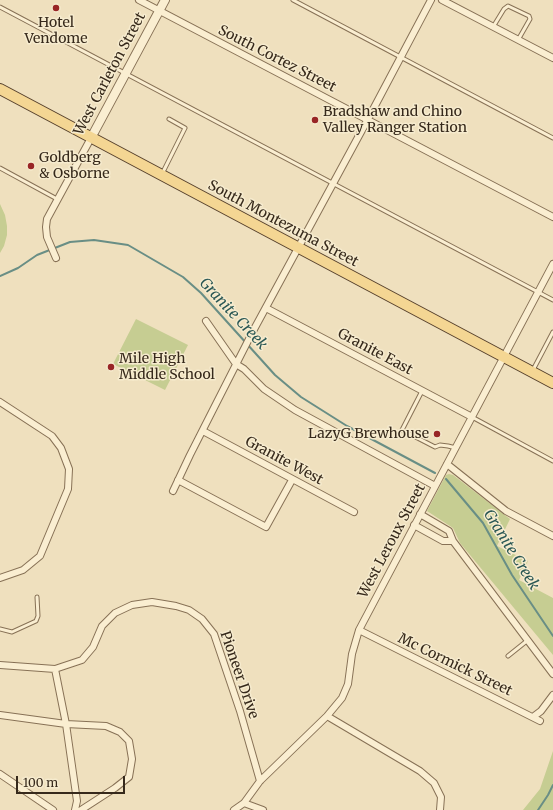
<!DOCTYPE html>
<html>
<head>
<meta charset="utf-8">
<style>
	body { margin:0 }
	#map { position:relative; width:553px; height:810px; overflow:hidden; background:#efe0be; font-family:Merriweather,serif }
	canvas { display:block }
	.scale { position:absolute; left:16px; top:776px; width:109px; height:18px; box-sizing:border-box; border:2px solid #36291b; border-top:0; padding-left:5px; font-size:12px; line-height:14px; white-space:nowrap; color:#36291b; -webkit-text-stroke:3px #f6ebce; paint-order:stroke }
</style>
</head>
<body>
<div id="map">
<canvas width="553" height="810"></canvas>
<div class="scale">100 m</div>
</div>
<script>
const c = document.querySelector('canvas').getContext('2d');
c.lineJoin = 'round';
function fill(path, color) {
  c.fillStyle = color;
  c.fill(path, 'evenodd');
}
function poly(rows) {
  const path = new Path2D();
  for (const r of rows) {
    path.moveTo(r[0], r[1]);
    for (let i = 2; i < r.length; i += 2) path.lineTo(r[i], r[i + 1]);
  }
  return path;
}
function strokePath(path, color, width, dash) {
  c.strokeStyle = color;
  c.lineWidth = width;
  c.lineCap = dash ? 'butt' : 'round';
  c.setLineDash(dash || []);
  c.stroke(path);
}
function label(font, color, halo, rows, align = 'center') {
  c.font = font + ' Merriweather,serif';
  c.lineWidth = 3;
  c.setLineDash([]);
  c.textBaseline = 'middle';
  c.strokeStyle = halo;
  c.fillStyle = color;
  for (const [text, x, y, turn = 0] of rows) {
    c.save();
    c.translate(x, y);
    c.rotate((+turn || 0) * Math.PI / 180);
    c.textAlign = isNaN(turn) ? turn : align;
    if (halo) c.strokeText(text, 0, 0);
    c.fillText(text, 0, 0);
    c.restore();
  }
}
fill(poly([
	[0,204,5,215,7,226,7,235,4,246,0,253],
	[136,319,188,345,165,390,113,364],
	[449,474,453,475,510,519,497,546,528,561,519,580,553,598,553,655,460,543,453,528,427,511,446,475],
	[553,751,553,810,523,810,540,789]
]), '#c6cd92');
strokePath(poly([
	[0,276,18,268,37,255,70,242,94,240,128,245,183,277,201,293,275,375,301,397,347,426,435,473],
	[446,479,483,523,512,575,553,636],
	[538,810,548,795,553,785]
]), '#698e85', 2);
const service = poly([
	[293,0,553,138],
	[0,7,553,300],
	[493,27,504,9,508,6,529,16,530,19,518,40],
	[0,168,57,199],
	[162,174,185,128,169,119],
	[533,370,553,332],
	[422,391,402,430,435,447,440,445,448,446,456,448],
	[472,417,553,461],
	[0,629,12,632,36,621,38,616,37,597],
	[508,656,528,640]
]);
const minor = poly([
	[139,0,553,217],
	[442,0,553,58],
	[56,258,47,237,46,227,47,219,91,138],
	[266,308,472,417],
	[206,321,236,364,244,369,264,389,295,410,435,486],
	[0,402,52,436,61,448,69,469,68,489,40,556,23,570,0,578],
	[203,431,354,512],
	[447,464,506,511,553,536],
	[178,480,266,527,292,480],
	[173,491,190,455,252,333,368,119,431,0],
	[420,514,449,531,453,541,553,674],
	[414,525,443,541,453,541],
	[359,630,540,721],
	[0,665,55,669,82,660,93,647,102,626,115,613,132,605,152,602,176,606,189,610,202,619,214,634,240,711,260,781],
	[55,669,66,724,77,801,75,810],
	[0,715,66,724,106,726,120,732,129,741,132,759,129,777,115,788,81,810],
	[327,716,420,771,434,783,441,797,440,810],
	[533,717,541,711,553,695],
	[0,774,53,810],
	[244,803,263,810],
	[234,810,244,803,260,781,327,716,342,698,348,684,352,654,359,630,553,264]
]);
const tertiary = poly([
	[91,138,165,0]
]);
const primary = poly([
	[0,89,553,383]
]);
strokePath(service, '#877156', 5);
strokePath(minor, '#877156', 8);
strokePath(tertiary, '#877156', 10);
strokePath(primary, '#553f2b', 12);
strokePath(service, '#faeed1', 3);
strokePath(minor, '#faeed1', 6);
strokePath(tertiary, '#faeed1', 8);
strokePath(primary, '#f4d693', 10);
for (const [x, y, r, color] of [
	[56,8,4,"#982525"],
	[315,120,4,"#982525"],
	[31,166,4,"#982525"],
	[111,367,4,"#982525"],
	[437,434,4,"#982525"]
]) {
  const dot = new Path2D();
  dot.arc(x, y, r, 0, 2 * Math.PI);
  c.fillStyle = color;
  c.fill(dot);
  strokePath(dot, '#f6ebce', 1.5);
}
label('14px', '#36291b', '#f6ebce', [
	["Hotel",56,23,"center"],
	["Vendome",56,39,"center"],
	["Bradshaw and Chino",323,112],
	["Valley Ranger Station",323,128],
	["Goldberg",39,158],
	["& Osborne",39,174],
	["Mile High",119,359],
	["Middle School",119,375],
	["LazyG Brewhouse",429,434,"right"]
], 'left');
label('14px', '#36291b', '#f6ebce', [
	["South Cortez Street",277,59,27],
	["West Carleton Street",110,74,-62],
	["South Montezuma Street",283,224,28],
	["Granite East",375,352,28],
	["Granite West",284,461,28],
	["West Leroux Street",392,541,-62],
	["Mc Cormick Street",455,665,26],
	["Pioneer Drive",239,675,71]
]);
label('italic 15px', '#2a5754', '#f6ebce', [
	["Granite Creek",233,314,47],
	["Granite Creek",511,550,58]
]);
</script>
</body>
</html>
